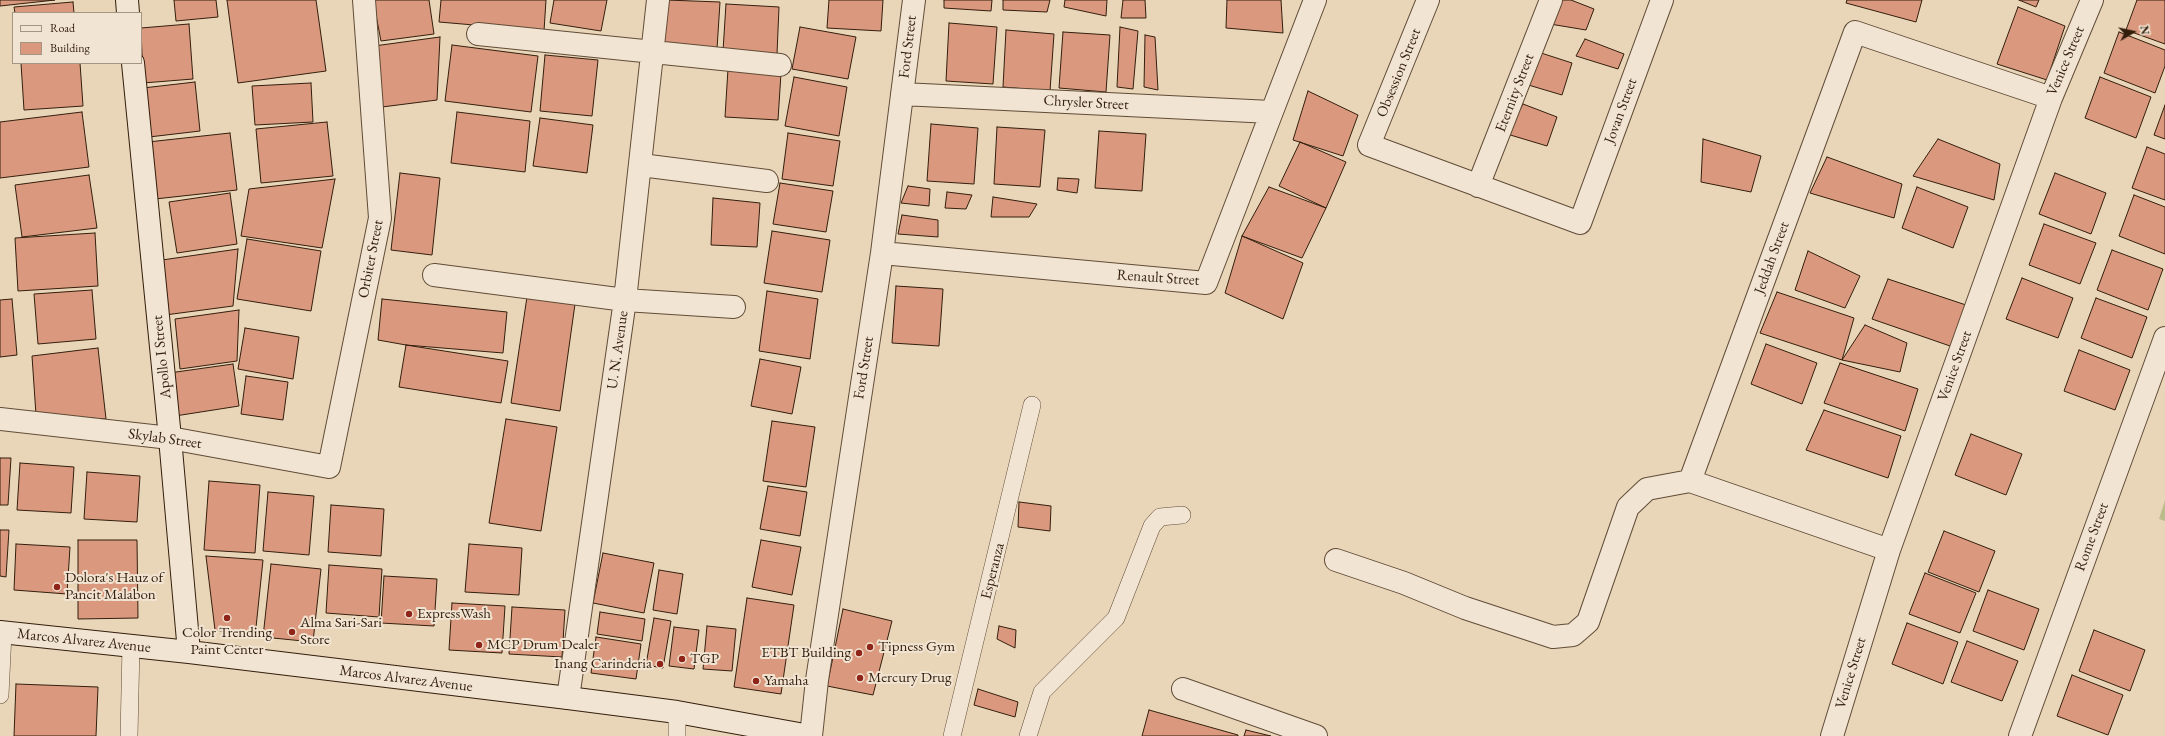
<!DOCTYPE html>
<html>
<head>
<meta charset="utf-8">
<style>
	body { margin:0 }
	#map { position:relative; width:2165px; height:736px; overflow:hidden; background:#e9d6b9; font-family:"EB Garamond",serif }
	canvas { display:block }
	.legend { position:absolute; left:12px; top:12px; width:130px; height:52px; box-sizing:border-box; background:#f1e4d2; border:1px solid #a59583; margin:0; padding:5px 7px; list-style:none; font-size:12px; color:#331e0c }
	.legend li { display:flex; align-items:center; gap:8px; height:20px }
	.legend b { width:20px; border:1px solid #a59583 }
	.north { position:absolute; left:2113px; top:12px; width:40px; height:40px; -webkit-text-stroke:3px #f1e4d2; paint-order:stroke; rotate:81deg; font-size:11px; font-weight:700; line-height:16px; text-align:center; color:#331e0c }
	.north::after { content:''; display:block; margin:auto; width:14px; height:18px; background:#331e0c; clip-path:polygon(50% 0,100% 100%,50% 72%,0 100%) }
</style>
</head>
<body>
<div id="map">
<canvas width="2165" height="736"></canvas>
<ul class="legend">
<li><b style="height:5px;background:#f1e4d2"></b>Road</li>
<li><b style="height:11px;background:#da997e"></b>Building</li>
</ul>
<div class="north">N</div>
</div>
<script>
const c = document.querySelector('canvas').getContext('2d');
c.lineJoin = 'round';
function fill(path, color) {
  c.fillStyle = color;
  c.fill(path, 'evenodd');
}
function poly(rows) {
  const path = new Path2D();
  for (const r of rows) {
    path.moveTo(r[0], r[1]);
    for (let i = 2; i < r.length; i += 2) path.lineTo(r[i], r[i + 1]);
  }
  return path;
}
function strokePath(path, color, width, dash) {
  c.strokeStyle = color;
  c.lineWidth = width;
  c.lineCap = dash ? 'butt' : 'round';
  c.setLineDash(dash || []);
  c.stroke(path);
}
function label(font, color, halo, rows, align = 'center') {
  c.font = font + ' "EB Garamond",serif';
  c.lineWidth = 4;
  c.setLineDash([]);
  c.textBaseline = 'middle';
  c.strokeStyle = halo;
  c.fillStyle = color;
  for (const [text, x, y, turn = 0] of rows) {
    c.save();
    c.translate(x, y);
    c.rotate((+turn || 0) * Math.PI / 180);
    c.textAlign = isNaN(turn) ? turn : align;
    if (halo) c.strokeText(text, 0, 0);
    c.fillText(text, 0, 0);
    c.restore();
  }
}
fill(poly([
	[2165,500,2165,521,2159,519]
]), '#bbbc8c');
const building = poly([
	[0,0,55,0,0,6,0,0],
	[174,0,216,0,218,17,176,21,174,0],
	[227,0,316,0,326,71,238,83,227,0],
	[373,0,429,0,434,34,381,41,373,0],
	[441,0,546,0,544,31,439,22,441,0],
	[554,0,607,0,601,31,550,23,554,0],
	[667,0,720,2,717,49,664,45,667,0],
	[829,0,883,0,881,31,827,28,829,0],
	[944,0,992,0,991,11,944,8,944,0],
	[1003,0,1050,0,1047,12,1003,10,1003,0],
	[1065,0,1107,0,1106,16,1064,7,1065,0],
	[1123,0,1145,0,1146,18,1121,18,1123,0],
	[1227,0,1281,0,1283,33,1226,28,1227,0],
	[1560,0,1571,0,1594,9,1586,30,1550,24,1560,0],
	[1847,0,1922,0,1916,22,1846,3,1847,0],
	[2019,0,2039,0,2036,7,2019,0],
	[2137,0,2165,0,2165,44,2126,30,2137,0],
	[73,2,74,13,15,13,14,7,73,2],
	[726,4,779,7,777,54,723,51,726,4],
	[2018,7,2065,26,2047,80,1997,64,2018,7],
	[949,23,997,27,993,84,946,81,949,23],
	[189,24,193,79,143,83,141,28,189,24],
	[800,27,856,37,848,79,792,69,800,27],
	[1120,27,1138,31,1133,89,1117,87,1120,27],
	[1006,30,1054,34,1050,91,1003,87,1006,30],
	[1063,32,1110,35,1106,92,1059,88,1063,32],
	[2119,32,2165,50,2165,66,2155,93,2104,73,2119,32],
	[1145,35,1155,37,1158,90,1144,87,1145,35],
	[440,37,437,100,382,107,374,46,440,37],
	[1585,39,1624,54,1618,69,1576,56,1585,39],
	[452,45,538,56,531,112,445,101,452,45],
	[1538,52,1572,63,1562,95,1525,84,1538,52],
	[545,55,598,60,592,116,540,111,545,55],
	[21,63,80,63,83,106,24,110,21,63],
	[728,69,781,73,778,120,725,117,728,69],
	[794,77,847,87,839,136,785,126,794,77],
	[2100,77,2151,97,2136,138,2085,118,2100,77],
	[195,82,200,131,149,137,143,88,195,82],
	[311,83,313,122,255,125,252,86,311,83],
	[1308,91,1358,115,1343,156,1293,140,1308,91],
	[1523,104,1557,117,1547,146,1507,134,1523,104],
	[2165,105,2165,139,2154,135,2165,105],
	[82,112,89,167,0,178,0,122,82,112],
	[457,112,530,121,525,172,451,163,457,112],
	[540,118,593,125,587,173,533,166,540,118],
	[327,122,333,176,261,183,256,129,327,122],
	[931,124,978,128,974,184,927,181,931,124],
	[997,127,1045,130,1040,187,994,184,997,127],
	[1099,131,1146,134,1142,191,1095,188,1099,131],
	[230,133,237,190,155,199,148,142,230,133],
	[788,133,840,141,833,186,782,179,788,133],
	[1703,139,1761,156,1751,192,1701,182,1703,139],
	[1938,139,2000,164,1994,200,1913,176,1938,139],
	[1300,142,1346,162,1326,208,1279,186,1300,142],
	[2147,147,2165,154,2165,200,2132,188,2147,147],
	[1827,157,1902,184,1894,218,1810,193,1827,157],
	[400,173,440,178,432,255,391,250,400,173],
	[2055,173,2106,193,2091,234,2039,214,2055,173],
	[89,175,97,228,22,237,15,185,89,175],
	[1058,178,1079,179,1077,193,1057,190,1058,178],
	[335,179,322,248,241,236,249,189,335,179],
	[780,183,833,191,826,232,773,224,780,183],
	[908,186,930,189,929,206,901,203,908,186],
	[1269,187,1326,208,1302,258,1242,236,1269,187],
	[1917,187,1968,207,1953,248,1902,228,1917,187],
	[947,192,972,195,966,209,945,208,947,192],
	[230,193,237,244,177,253,169,202,230,193],
	[2134,195,2165,207,2165,254,2119,236,2134,195],
	[993,197,1037,204,1029,217,991,217,993,197],
	[713,198,760,203,757,247,711,245,713,198],
	[902,215,938,220,938,237,898,234,902,215],
	[2044,224,2096,243,2080,284,2029,265,2044,224],
	[772,231,830,240,822,292,764,283,772,231],
	[95,233,98,286,18,291,15,238,95,233],
	[1242,236,1303,263,1283,319,1225,293,1242,236],
	[247,239,321,251,311,311,237,299,247,239],
	[238,249,233,306,165,315,162,260,238,249],
	[2112,250,2163,269,2148,310,2097,290,2112,250],
	[1808,251,1860,276,1845,308,1795,290,1808,251],
	[2022,278,2073,298,2058,338,2006,319,2022,278],
	[1888,279,1966,305,1953,347,1872,319,1888,279],
	[896,286,943,289,939,346,892,343,896,286],
	[92,290,96,339,38,344,34,294,92,290],
	[767,291,818,299,810,359,759,351,767,291],
	[1777,292,1854,318,1842,360,1760,333,1777,292],
	[527,297,575,304,560,411,511,403,527,297],
	[2096,298,2147,317,2132,358,2081,338,2096,298],
	[12,299,17,355,0,357,0,300,12,299],
	[382,299,507,312,503,353,406,345,378,340,382,299],
	[239,310,237,361,180,369,175,319,239,310],
	[1865,325,1907,343,1900,372,1842,360,1865,325],
	[245,328,299,337,293,379,238,369,245,328],
	[1766,344,1817,363,1802,404,1751,384,1766,344],
	[406,345,508,361,501,403,399,387,406,345],
	[98,348,106,419,36,415,32,356,98,348],
	[2079,350,2130,370,2115,410,2064,391,2079,350],
	[760,359,801,367,792,414,751,406,760,359],
	[1840,363,1918,389,1905,431,1824,403,1840,363],
	[233,364,239,406,175,416,169,373,233,364],
	[246,376,288,382,283,420,241,414,246,376],
	[1824,410,1901,436,1888,478,1806,450,1824,410],
	[506,419,557,427,541,531,489,523,506,419],
	[772,421,815,427,806,487,763,481,772,421],
	[1971,434,2022,454,2006,495,1955,475,1971,434],
	[0,458,11,458,8,505,0,505,0,458],
	[20,463,74,467,71,513,17,510,20,463],
	[87,472,140,476,137,522,84,519,87,472],
	[209,481,260,485,255,553,204,550,209,481],
	[768,486,807,492,800,536,760,529,768,486],
	[268,492,314,496,309,555,263,551,268,492],
	[1019,502,1051,506,1050,531,1018,527,1019,502],
	[331,505,384,509,381,556,328,552,331,505],
	[0,530,9,530,6,577,0,576,0,530],
	[1944,531,1995,551,1979,592,1928,572,1944,531],
	[78,540,137,540,138,618,78,619,78,540],
	[761,540,801,547,792,595,752,587,761,540],
	[16,544,70,547,67,594,14,590,16,544],
	[469,544,522,548,519,595,465,592,469,544],
	[603,553,654,563,644,613,593,603,603,553],
	[206,556,263,560,255,637,215,630,206,556],
	[271,564,321,569,313,642,263,637,271,564],
	[329,565,382,569,379,617,326,613,329,565],
	[659,570,683,574,677,614,653,610,659,570],
	[1925,573,1976,593,1960,633,1909,614,1925,573],
	[384,576,437,579,434,626,381,623,384,576],
	[1988,590,2039,609,2024,650,1973,631,1988,590],
	[747,598,794,605,781,694,734,687,747,598],
	[452,603,505,606,502,653,449,650,452,603],
	[512,607,565,610,562,657,509,654,512,607],
	[843,609,892,621,873,695,827,686,843,609],
	[600,612,645,619,642,641,597,634,600,612],
	[654,618,671,621,663,668,646,665,654,618],
	[1907,623,1958,642,1943,684,1892,664,1907,623],
	[707,626,736,629,732,671,703,669,707,626],
	[999,626,1016,630,1015,648,997,639,999,626],
	[674,627,699,630,694,669,669,666,674,627],
	[2094,630,2145,650,2130,691,2079,671,2094,630],
	[596,637,641,644,636,679,591,673,596,637],
	[1967,641,2018,661,2002,701,1951,682,1967,641],
	[2072,675,2123,695,2108,735,2057,716,2072,675],
	[16,684,98,687,96,736,14,736,16,684],
	[978,689,1018,702,1015,717,974,705,978,689],
	[1149,710,1238,735,1238,736,1142,736,1149,710],
	[1246,730,1271,736,1244,736,1246,730]
]);
fill(building, '#da997e');
strokePath(building, '#331e0c', 1);
const lane = poly([
	[0,695,3,633],
	[129,736,131,646],
	[677,736,677,712],
	[952,736,1032,405],
	[1028,736,1042,692,1116,618,1152,526,1160,517,1182,515]
]);
const street = poly([
	[1428,0,1369,145,1580,223,1662,0],
	[478,34,780,65],
	[902,94,1271,112],
	[641,165,767,181],
	[1478,186,1551,0],
	[882,253,1206,283,1315,0],
	[434,275,625,300,734,307],
	[0,419,170,438,329,467,380,218,364,0],
	[1889,550,1690,481,1855,32,2051,98],
	[1336,560,1404,583,1465,608,1553,637,1573,635,1588,622,1628,507,1647,489,1690,481],
	[1183,689,1316,736],
	[568,698,625,300,658,0],
	[811,736,817,680,882,253,914,0],
	[1832,736,1889,550,2051,98,2092,0],
	[2020,736,2165,338]
]);
const secondary = poly([
	[127,0,128,13],
	[133,63,170,438,189,652],
	[0,632,189,652,568,698,677,712,810,736]
]);
strokePath(lane, '#604c37', 18);
strokePath(street, '#604c37', 24);
strokePath(secondary, '#331e0c', 24);
strokePath(lane, '#f1e4d2', 17);
strokePath(street, '#f1e4d2', 22);
strokePath(secondary, '#f1e4d2', 22);
for (const [x, y, r, color] of [
	[57,587,4,"#8f2418"],
	[409,614,4,"#8f2418"],
	[227,618,4,"#8f2418"],
	[292,632,4,"#8f2418"],
	[479,645,4,"#8f2418"],
	[870,647,4,"#8f2418"],
	[859,653,4,"#8f2418"],
	[682,659,4,"#8f2418"],
	[660,664,4,"#8f2418"],
	[860,678,4,"#8f2418"],
	[756,681,4,"#8f2418"]
]) {
  const dot = new Path2D();
  dot.arc(x, y, r, 0, 2 * Math.PI);
  c.fillStyle = color;
  c.fill(dot);
  strokePath(dot, '#f1e4d2', 1.5);
}
label('15px', '#331e0c', '#f1e4d2', [
	["Ford Street",908,47,-83],
	["Venice Street",2066,61,-67],
	["Obsession Street",1399,73,-68],
	["Eternity Street",1515,93,-69],
	["Chrysler Street",1086,103,3],
	["Jovan Street",1621,111,-70],
	["Jeddah Street",1772,258,-70],
	["Orbiter Street",371,259,-79],
	["Renault Street",1158,278,4],
	["U. N. Avenue",618,350,-82],
	["Apollo I Street",162,357,-96],
	["Venice Street",1955,366,-70],
	["Ford Street",864,368,-81],
	["Skylab Street",165,439,8],
	["Rome Street",2092,537,-70],
	["Esperanza",993,571,-76],
	["Marcos Alvarez Avenue",84,641,6],
	["Venice Street",1851,673,-73],
	["Marcos Alvarez Avenue",406,679,7]
]);
label('15px', '#331e0c', '#f1e4d2', [
	["Dolora's Hauz of",65,578],
	["Pancit Malabon",65,595],
	["ExpressWash",417,614],
	["Alma Sari-Sari",300,623],
	["Store",300,640],
	["Color Trending",227,633,"center"],
	["Paint Center",227,650,"center"],
	["MCP Drum Dealer",487,645],
	["Tipness Gym",878,647],
	["ETBT Building",851,653,"right"],
	["TGP",690,659],
	["Inang Carinderia",652,664,"right"],
	["Mercury Drug",868,678],
	["Yamaha",764,681]
], 'left');
</script>
</body>
</html>
